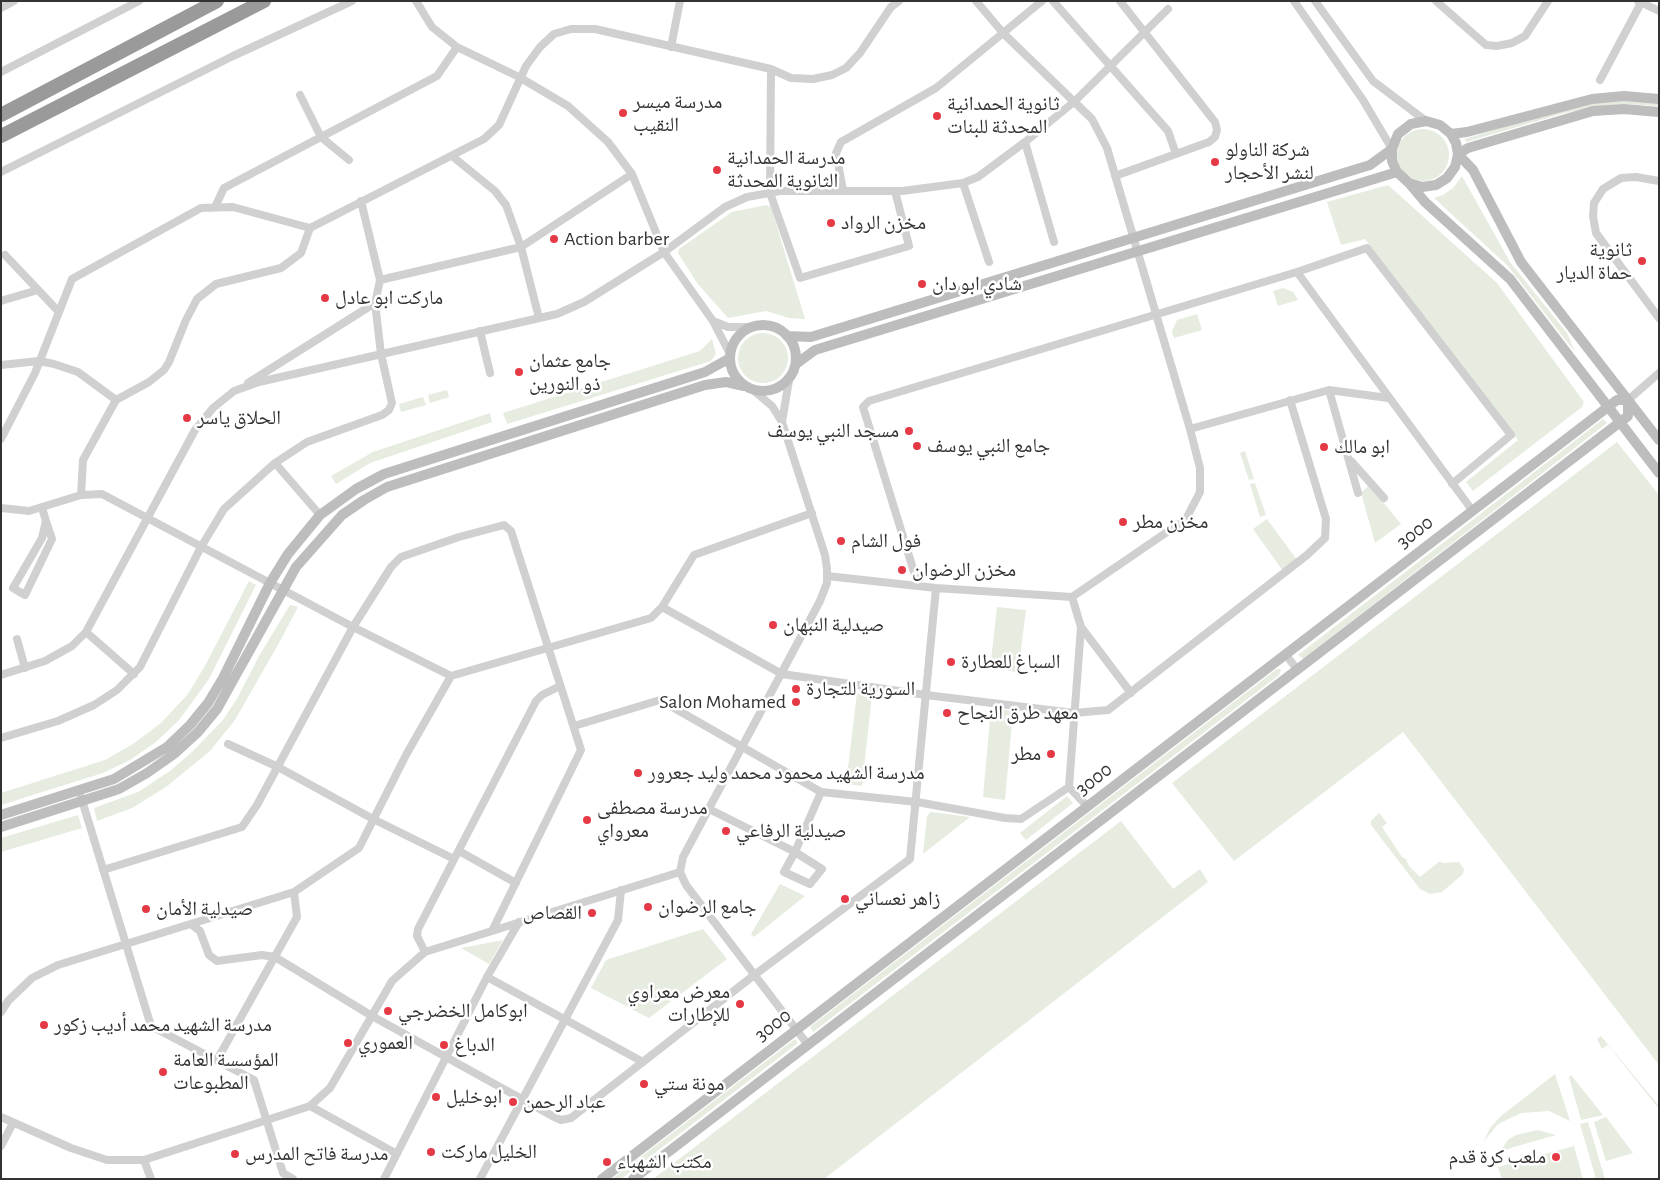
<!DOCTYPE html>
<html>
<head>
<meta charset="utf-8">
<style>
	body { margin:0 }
	#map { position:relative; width:1660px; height:1180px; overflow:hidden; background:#fff; font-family:"Alegreya Sans",sans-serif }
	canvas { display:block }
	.frame { position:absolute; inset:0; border:2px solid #333; pointer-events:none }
</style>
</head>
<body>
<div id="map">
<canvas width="1660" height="1180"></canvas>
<div class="frame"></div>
</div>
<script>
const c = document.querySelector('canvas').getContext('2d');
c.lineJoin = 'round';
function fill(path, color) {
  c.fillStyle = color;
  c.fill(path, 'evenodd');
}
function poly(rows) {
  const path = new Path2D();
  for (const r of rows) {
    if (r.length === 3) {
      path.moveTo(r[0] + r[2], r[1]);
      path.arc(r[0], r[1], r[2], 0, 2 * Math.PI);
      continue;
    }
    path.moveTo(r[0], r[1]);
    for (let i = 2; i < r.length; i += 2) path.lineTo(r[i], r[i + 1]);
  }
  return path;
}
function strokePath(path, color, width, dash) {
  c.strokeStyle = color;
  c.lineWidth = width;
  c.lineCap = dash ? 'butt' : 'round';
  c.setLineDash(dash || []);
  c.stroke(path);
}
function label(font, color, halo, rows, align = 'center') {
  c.font = font + ' "Alegreya Sans","Noto Naskh Arabic",sans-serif';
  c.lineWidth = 5;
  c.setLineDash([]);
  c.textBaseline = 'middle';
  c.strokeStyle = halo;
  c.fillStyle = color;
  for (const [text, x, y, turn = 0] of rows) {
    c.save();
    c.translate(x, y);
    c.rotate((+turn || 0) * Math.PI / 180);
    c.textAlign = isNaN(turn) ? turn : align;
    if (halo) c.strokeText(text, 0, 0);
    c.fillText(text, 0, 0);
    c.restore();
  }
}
fill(poly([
	[1625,101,1659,103,1659,106,1625,104,1593,107,1561,114,1466,142,1465,139,1560,110,1593,103],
	[1423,155,26],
	[1462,176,1510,262,1567,333,1575,352,1507,265,1434,198,1443,195,1453,188],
	[1388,185,1497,283,1584,402,1582,407,1473,491,1466,482,1518,440,1365,239,1341,245,1327,202],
	[766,205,771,207,805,319,789,318,766,311,728,318,697,283,678,253,679,249,732,212],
	[1283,288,1293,292,1298,300,1278,306,1273,291],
	[1197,314,1202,330,1174,338,1172,331,1177,320],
	[763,358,25],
	[712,339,716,354,711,361,507,424,503,413,700,351],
	[447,390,449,397,430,403,428,395],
	[423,397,426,405,401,412,399,404],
	[490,413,492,422,370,463,336,484,331,476,373,452],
	[1603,419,1607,423,1303,659,1298,655],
	[1617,442,1659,495,1659,1065,1403,732,1234,861,1172,783],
	[1245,451,1254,479,1249,480,1240,453],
	[1255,483,1266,515,1260,517,1250,484],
	[1369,485,1401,524,1375,543,1361,493],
	[1267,519,1297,560,1283,571,1253,529],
	[249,581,256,585,209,679,179,720,156,742,130,760,103,773,1,805,1,793,105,760,133,744,161,723,188,694,206,664],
	[290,605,298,607,279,643,235,720,210,751,166,787,132,808,97,821,94,808,138,792,170,771,192,752,222,721,237,699,259,656],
	[997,607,1026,610,1018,672,990,669],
	[1277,669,1281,669,1279,675,813,1032,810,1027],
	[857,693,872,695,862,786,846,784],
	[991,708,1013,711,1005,800,983,797],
	[1067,796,1073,803,1026,840,1020,833],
	[931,812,970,817,923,854,927,816],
	[1379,813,1387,823,1382,827,1402,857,1406,859,1409,866,1420,877,1440,861,1442,863,1459,862,1464,869,1463,874,1442,892,1430,894,1420,889,1371,825,1371,821],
	[78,815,82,828,1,852,1,838],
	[1121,821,1173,889,1200,869,1208,882,824,1179,653,1179],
	[780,884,805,896,754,937,751,934],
	[703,929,727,959,649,1018,591,988,606,960],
	[503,940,489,964,461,948],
	[1601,1036,1659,1106,1659,1109,1608,1045,1602,1049,1597,1039],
	[795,1039,798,1043,621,1179,612,1179],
	[1555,1074,1570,1121,1549,1111,1521,1113,1498,1124,1484,1141,1490,1128,1501,1116],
	[1571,1075,1603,1115,1581,1120,1569,1077],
	[1606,1117,1633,1153,1606,1161,1594,1122],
	[1588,1122,1605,1179,1596,1179,1580,1124],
	[1538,1130,1556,1135,1500,1151,1509,1139,1516,1135],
	[1574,1146,1583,1179,1502,1179,1498,1167]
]), '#e6ecdf');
strokePath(poly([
	[416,1,432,27,457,47,519,77,568,106,608,142,632,174,664,252,713,321,730,354],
	[1053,1,1168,131,1176,154],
	[1294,1,1363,100,1392,149],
	[1315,1,1373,81,1426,121],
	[1436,1,1486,45,1497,46,1512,43,1525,36,1548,1],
	[1638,1,1659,11],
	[1,8,14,1],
	[671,47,680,1],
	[771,69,770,193,800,278,909,246,895,191],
	[1,72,139,1],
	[1600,80,1641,3],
	[300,95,321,137,349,160],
	[1025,142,1054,242],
	[452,156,495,191,506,205,521,247,539,318],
	[1,172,233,56,352,1],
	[1115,176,1209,142,1215,137,1217,130,1215,122,1120,1],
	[1659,181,1636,177,1621,178,1603,189,1594,203,1593,216,1596,233,1659,318],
	[963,183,989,262],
	[843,190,836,153,841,142,936,88,1042,1],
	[215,207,224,188,437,76,457,47],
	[5,255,59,312],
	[1297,272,1472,510],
	[380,280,521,247,632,174],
	[1,301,38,290],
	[713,321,728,327,751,327],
	[480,331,490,373],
	[1,365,39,361,54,364,78,372,116,400],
	[248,383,375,303],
	[753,390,772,406,782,422,825,555,827,569,827,583,820,601,683,857,680,872,686,885,808,1045],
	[1329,390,1358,493],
	[1628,400,1659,373],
	[782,422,789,380],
	[1190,429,1329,390,1388,398],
	[1,439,35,373,72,279,201,208,233,207,310,228],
	[1351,461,1384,498],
	[275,463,320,515],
	[81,495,83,460,116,400,149,382,164,370,169,362,186,320,197,299,216,284,281,268,301,253,310,228,484,139,499,125,526,66,540,47,554,34,571,29,595,29,771,69,791,78,813,79,832,75,846,68,860,53,891,7,899,1],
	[1,508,29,511,81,495,102,494,353,627,451,676,651,618,662,607,694,555,812,513],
	[42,508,46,521,42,538,13,588,25,595,52,539,46,521],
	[827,576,936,588,1072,597,1186,519,1200,492,1200,468,1190,429,1107,148,1092,119,1004,34,976,1],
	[918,585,863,407,869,401,1297,272,1367,248,1511,435,1452,484],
	[1072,597,1081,627,1069,787,1087,806],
	[662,607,782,674,926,695,1074,713,1108,710,1307,555,1325,538,1326,519,1290,400],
	[1081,627,1131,693],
	[86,632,134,674],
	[17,639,25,668],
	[1285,654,1297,669],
	[1,675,45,661,72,646,86,632,195,430,213,408,234,391,259,382,557,314,584,302,664,252,725,207,747,197,780,191,902,191,963,183,978,177,1025,142,1075,101,1168,9],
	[574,726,660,700,821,792,917,802,1005,818,1021,819,1069,787],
	[1,738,58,721,94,705,117,690,140,667,201,547,224,509,275,463,307,442,382,415,389,410,392,403,381,354,375,303,380,280,361,201],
	[228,744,278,767,373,819,454,859],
	[81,797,151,1026,254,1080,283,1173,293,1179],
	[709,809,795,852,822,869,810,884,784,872,795,852,821,792],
	[459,851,516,883],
	[103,870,242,827,257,805,353,627,391,567,401,557,459,537,504,525,511,531,581,750,493,929],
	[191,924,200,931,209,955,217,961,262,955,275,957,372,1016,556,1118,561,1120,571,1118,753,976,910,859,936,588],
	[425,952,417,936,418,929,536,701,542,695,560,686],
	[487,977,643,1062],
	[1,1012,8,1001,32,978,58,965,294,892,359,848,406,755,451,676],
	[217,1060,297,917,294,892],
	[310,1106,397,1154],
	[1,1117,71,1148,107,1160,144,1160,310,1106,330,1088,392,981,425,952,680,872],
	[1,1146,13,1123],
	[144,1160,151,1179],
	[384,1179,487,977,519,922],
	[480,1179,618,920,621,890]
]), '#d0d0d0', 8);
strokePath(poly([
	[1659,112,1624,109,1593,111,1468,148,1458,154,1473,170,1521,262,1659,440],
	[1451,134,1456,143,1458,154,1455,167,1447,178,1436,185,1422,187,1409,183,1397,172,1392,161,1392,149,1398,134,1411,124,1426,121,1440,125,1451,134,1467,132,1592,99,1624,96,1659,99],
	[1410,184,1425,202,1510,279,1659,473],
	[763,358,33],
	[787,336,811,337,1370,165,1392,149],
	[796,364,815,350,1397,172],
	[1,815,114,779,167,747,190,725,208,703,223,678,270,583,288,554,320,515,356,489,384,474,705,372,730,358],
	[1,827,119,789,147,773,174,754,198,732,217,709,296,567,342,515,364,500,387,487,705,385,726,382,744,386],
	[602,1179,1617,400,1628,400,1628,416,633,1179]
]), '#bdbdbd', 10);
strokePath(poly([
	[1,115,217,1],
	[1,136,264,1]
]), '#9a9a9a', 14);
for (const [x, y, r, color] of [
	[623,113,5,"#e63946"],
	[937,116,5,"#e63946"],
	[1215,162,5,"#e63946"],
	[717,170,5,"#e63946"],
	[831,223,5,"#e63946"],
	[554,239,5,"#e63946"],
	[1642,261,5,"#e63946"],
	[922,284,5,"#e63946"],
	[325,298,5,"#e63946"],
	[519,372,5,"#e63946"],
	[187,418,5,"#e63946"],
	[909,431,5,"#e63946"],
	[917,446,5,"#e63946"],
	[1324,447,5,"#e63946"],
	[1123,522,5,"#e63946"],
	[841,541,5,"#e63946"],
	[902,570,5,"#e63946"],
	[773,625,5,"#e63946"],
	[951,662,5,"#e63946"],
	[796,689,5,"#e63946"],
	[796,702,5,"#e63946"],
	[947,713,5,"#e63946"],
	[1051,754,5,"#e63946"],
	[638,773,5,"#e63946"],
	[587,820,5,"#e63946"],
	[726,831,5,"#e63946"],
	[845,899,5,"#e63946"],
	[648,907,5,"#e63946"],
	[146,909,5,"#e63946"],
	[592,913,5,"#e63946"],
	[740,1004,5,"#e63946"],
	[388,1011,5,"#e63946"],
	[44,1025,5,"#e63946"],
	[348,1043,5,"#e63946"],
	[444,1045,5,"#e63946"],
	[163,1072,5,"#e63946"],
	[644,1084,5,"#e63946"],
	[436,1097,5,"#e63946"],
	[513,1102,5,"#e63946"],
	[431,1152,5,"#e63946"],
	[235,1154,5,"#e63946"],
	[1556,1157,5,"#e63946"],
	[607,1162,5,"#e63946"]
]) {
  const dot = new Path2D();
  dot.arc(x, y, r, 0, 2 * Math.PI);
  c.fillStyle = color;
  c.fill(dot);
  strokePath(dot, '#fff', 2);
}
label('20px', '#333', '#fff', [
	["مدرسة ميسر",633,102],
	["النقيب",633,125],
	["ثانوية الحمدانية",947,104],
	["المحدثة للبنات",947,127],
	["شركة الناولو",1225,150],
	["لنشر الأحجار",1225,173],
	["مدرسة الحمدانية",727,158],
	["الثانوية المحدثة",727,181],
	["مخزن الرواد",841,223],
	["Action barber",564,239],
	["ثانوية",1632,250,"right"],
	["حماة الديار",1632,273,"right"],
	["شادي ابو دان",932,284],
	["ماركت ابو عادل",335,298],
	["جامع عثمان",529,361],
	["ذو النورين",529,384],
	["الحلاق ياسر",197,418],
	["مسجد النبي يوسف",899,431,"right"],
	["جامع النبي يوسف",927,446],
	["ابو مالك",1334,447],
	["مخزن مطر",1133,522],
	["فول الشام",851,541],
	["مخزن الرضوان",912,570],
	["صيدلية النبهان",783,625],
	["السباغ للعطارة",961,662],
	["السورية للتجارة",806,689],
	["Salon Mohamed",786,702,"right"],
	["معهد طرق النجاح",957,713],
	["مطر",1041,754,"right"],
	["مدرسة الشهيد محمود محمد وليد جعرور",648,773],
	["مدرسة مصطفى",597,808],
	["معرواي",597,831],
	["صيدلية الرفاعي",736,831],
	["زاهر نعساني",855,899],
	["جامع الرضوان",658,907],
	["صيدلية الأمان",156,909],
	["القصاص",582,913,"right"],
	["معرض معراوي",730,992,"right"],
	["للإطارات",730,1015,"right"],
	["ابوكامل الخضرجي",398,1011],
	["مدرسة الشهيد محمد أديب زكور",54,1025],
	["العموري",358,1043],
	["الدباغ",454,1045],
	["المؤسسة العامة",173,1060],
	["المطبوعات",173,1083],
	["مونة ستي",654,1084],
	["ابوخليل",446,1097],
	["عباد الرحمن",523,1102],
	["الخليل ماركت",441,1152],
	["مدرسة فاتح المدرس",245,1154],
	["ملعب كرة قدم",1546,1157,"right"],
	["مكتب الشهباء",617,1162]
], 'left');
label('20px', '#333', '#fff', [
	["3000",1415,532,-38],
	["3000",1094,779,-38],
	["3000",773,1025,-38]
]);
</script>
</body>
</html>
